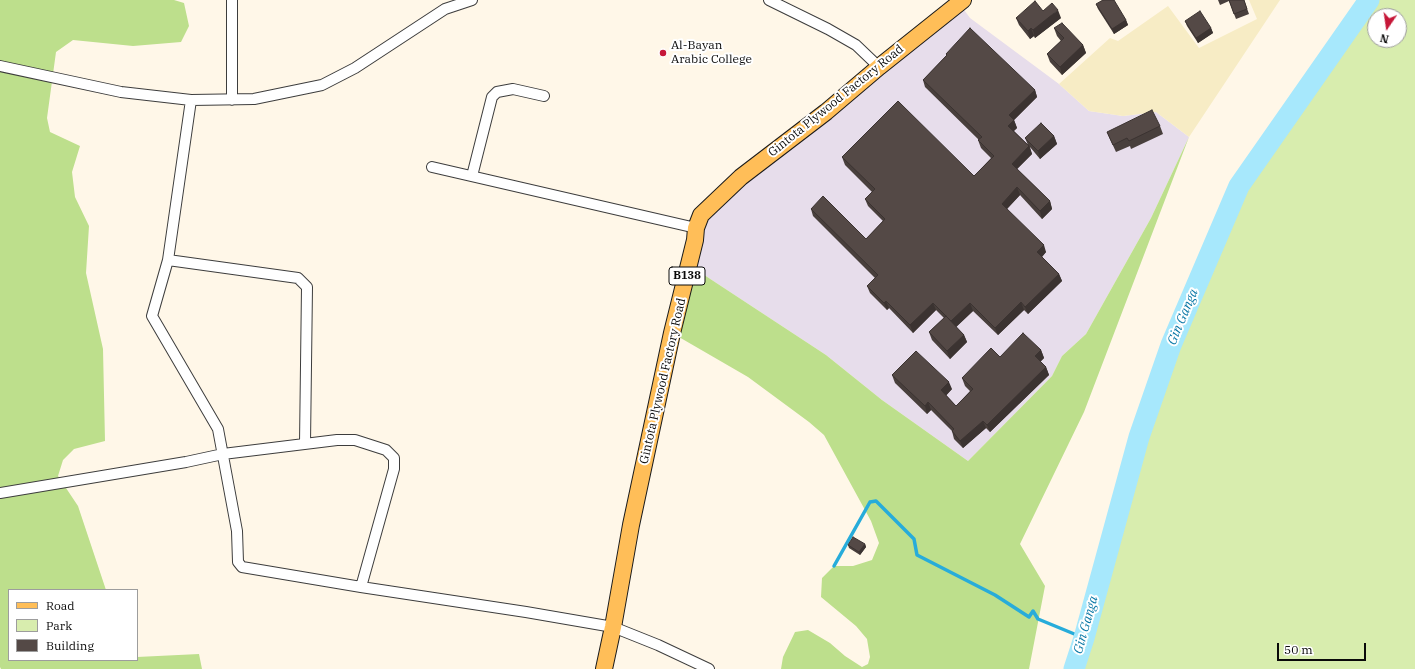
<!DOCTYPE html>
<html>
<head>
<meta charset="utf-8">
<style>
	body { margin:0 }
	#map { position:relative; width:1415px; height:669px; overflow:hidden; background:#fff7e8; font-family:"IBM Plex Serif",serif }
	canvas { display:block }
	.legend { position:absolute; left:8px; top:589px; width:130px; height:72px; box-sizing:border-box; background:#fff; border:1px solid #9d9d9d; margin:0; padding:5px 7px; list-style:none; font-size:12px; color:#0a0a0a }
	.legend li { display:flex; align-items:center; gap:8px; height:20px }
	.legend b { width:20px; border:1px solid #9d9d9d }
	.north { position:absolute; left:1367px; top:8px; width:40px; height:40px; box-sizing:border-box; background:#fff; border:1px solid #9d9d9d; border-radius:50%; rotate:193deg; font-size:11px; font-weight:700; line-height:16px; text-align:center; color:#0a0a0a }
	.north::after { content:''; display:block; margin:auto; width:14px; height:18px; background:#c61738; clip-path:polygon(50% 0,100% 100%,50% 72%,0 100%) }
	.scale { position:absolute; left:1277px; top:643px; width:89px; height:18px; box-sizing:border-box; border:2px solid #0a0a0a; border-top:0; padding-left:5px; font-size:12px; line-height:14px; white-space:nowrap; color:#0a0a0a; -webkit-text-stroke:3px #fff; paint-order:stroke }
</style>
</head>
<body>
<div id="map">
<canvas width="1415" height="669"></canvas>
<ul class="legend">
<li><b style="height:5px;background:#ffbe58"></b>Road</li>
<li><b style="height:11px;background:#d8edae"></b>Park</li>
<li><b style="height:11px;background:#544946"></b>Building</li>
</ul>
<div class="north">N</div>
<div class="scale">50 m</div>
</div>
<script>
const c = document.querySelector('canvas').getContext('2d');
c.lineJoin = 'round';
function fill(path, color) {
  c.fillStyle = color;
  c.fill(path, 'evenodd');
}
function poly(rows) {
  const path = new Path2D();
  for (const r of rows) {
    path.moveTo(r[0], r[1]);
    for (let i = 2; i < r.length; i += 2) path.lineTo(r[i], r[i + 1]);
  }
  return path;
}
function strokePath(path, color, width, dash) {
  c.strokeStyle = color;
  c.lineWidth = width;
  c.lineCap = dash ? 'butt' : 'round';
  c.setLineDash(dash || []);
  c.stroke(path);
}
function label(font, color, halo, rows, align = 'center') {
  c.font = font + ' "IBM Plex Serif",serif';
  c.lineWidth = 4;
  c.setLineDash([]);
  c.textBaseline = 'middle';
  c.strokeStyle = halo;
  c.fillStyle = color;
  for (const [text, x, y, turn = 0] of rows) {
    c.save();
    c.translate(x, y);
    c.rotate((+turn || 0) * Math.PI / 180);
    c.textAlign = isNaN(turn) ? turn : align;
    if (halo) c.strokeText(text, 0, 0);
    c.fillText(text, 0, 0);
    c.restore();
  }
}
fill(poly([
	[959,3,970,18,1059,84,1089,111,1123,116,1156,112,1189,137,1151,218,1086,334,1062,356,1052,376,968,461,882,400,826,355,689,265,701,215]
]), '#e7ddeb');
fill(poly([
	[1249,0,1280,0,1189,137,1156,112,1123,116,1089,111,1059,84,1110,38,1118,41,1168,6,1199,48,1257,19]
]), '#f7ecc5');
fill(poly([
	[1369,0,1415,0,1415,669,1074,669,1084,638,1139,437,1171,345,1239,186],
	[1375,16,1399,16,1399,40,1375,40]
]), '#d8edae');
fill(poly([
	[0,0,174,0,184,3,189,26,181,42,133,46,73,40,56,52,47,118,50,132,80,146,72,172,75,197,89,226,86,273,103,349,105,441,74,449,63,460,58,476,78,506,106,590,9,590,9,660,137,660,137,657,199,654,202,669,1,669,0,667],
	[1189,137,1084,412,1020,544,1045,586,1029,669,781,669,783,657,795,632,808,630,830,643,845,656,862,667,868,664,870,657,867,639,856,626,821,597,822,578,834,566,853,566,872,560,879,543,871,521,824,435,809,422,748,377,672,333,689,265,826,355,882,400,968,461,1052,376,1062,356,1086,334,1151,218]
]), '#bddf8c');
strokePath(poly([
	[834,566,870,502,876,501,914,539,917,555,995,595,1029,617,1033,611,1038,619,1084,638]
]), '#27acda', 3.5);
strokePath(poly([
	[1074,669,1084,638,1139,437,1171,345,1239,186,1369,0]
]), '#a7e8fc', 21);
const minor = poly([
	[232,0,232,100],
	[769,0,828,29,856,45,879,67],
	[0,66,121,92,191,100,254,99,322,85,355,68,445,9,472,0],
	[191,100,168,260,152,316,218,429,237,531,238,562,242,567,361,587,526,612,613,627,658,645,709,669],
	[432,167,696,228],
	[472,176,492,97,497,92,513,89,544,96],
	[168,260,298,278,307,287,305,443],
	[0,493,186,462,223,454,337,440,355,440,386,450,394,458,394,469,361,587]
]);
const primary = poly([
	[604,669,613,627,631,525,672,333,695,240,696,228,701,215,741,177,826,112,879,67,963,0]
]);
strokePath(minor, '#3d3d3d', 12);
strokePath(primary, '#1b1b1b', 18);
strokePath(minor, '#fff', 10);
strokePath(primary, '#ffbe58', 16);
fill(poly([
	[1218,0,1244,0,1249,14,1236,19,1229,1,1220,5],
	[1096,4,1126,20,1128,25,1114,34,1098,9],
	[1043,11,1061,18,1035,38,1034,36,1030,39,1019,25,1016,18],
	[1185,21,1211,28,1213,33,1198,43,1187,26],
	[1054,28,1083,45,1086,53,1062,75,1050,62,1047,54,1061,41,1057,36],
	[946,54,1035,90,1037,97,1014,120,1017,128,1014,131,1028,145,1025,138,1054,136,1057,144,1040,159,1030,147,1032,154,1017,169,1050,201,1052,209,1042,219,1020,195,1007,209,1046,252,1042,257,1059,274,1062,281,1028,314,1024,310,998,335,973,311,956,327,964,335,967,342,950,359,932,340,929,332,944,318,936,310,913,333,889,308,887,310,870,293,867,286,875,278,813,216,811,209,866,239,883,221,868,206,865,199,872,192,845,165,842,157,974,176,991,158,981,148,978,140,979,140,925,87,923,80,946,56],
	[1160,126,1163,134,1131,149,1130,146,1116,152,1110,139,1107,132],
	[1041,350,1044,358,1040,362,1046,367,1049,375,990,432,986,428,963,448,954,439,952,431,931,410,927,414,895,383,892,375,952,389,946,395,956,406,970,391,965,386,962,378,1000,357],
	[865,544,866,547,860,555,849,548,848,545]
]), '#483f3c');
fill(poly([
	[1058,10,1061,18,1035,38,1033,30],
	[1126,20,1128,25,1114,34,1112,29],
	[1031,28,1034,36,1030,39,1028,31],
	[1211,28,1213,33,1198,43,1196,38],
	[1083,45,1086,53,1062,75,1060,67],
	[1035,90,1037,97,1014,120,1017,128,1011,133,1008,126,1009,115],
	[1054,136,1057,144,1040,159,1038,151],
	[1029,146,1032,154,1014,172,1012,164],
	[1017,187,1020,195,1005,211,1002,204],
	[1050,201,1052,209,1042,219,1040,211],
	[1044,245,1046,252,1040,259,1037,252],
	[1059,274,1062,281,1028,314,1025,307],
	[886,301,889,308,887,310,884,303],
	[1021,302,1024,310,998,335,995,328],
	[933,303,936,310,913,333,910,325],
	[970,303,973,311,954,329,951,321],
	[964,335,967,342,950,359,947,351],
	[1041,350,1044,358,1038,364,1035,356],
	[1046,367,1049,375,990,432,987,425],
	[949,382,952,389,944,398,941,390],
	[928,402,931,410,927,414,925,406],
	[983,421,986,428,963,448,960,441],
	[865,544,866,547,860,555,859,552]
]), '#3b3331');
const building = poly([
	[1103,0,1114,0,1126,20,1112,29,1096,4,1103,0],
	[1229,0,1244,0,1247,9,1234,14,1229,0],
	[1035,1,1043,11,1052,3,1058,10,1033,30,1031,28,1028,31,1016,18,1035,1],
	[1200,11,1211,28,1196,38,1185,21,1200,11],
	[1062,23,1083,45,1060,67,1047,54,1064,38,1054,28,1062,23],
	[970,28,1035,90,1009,115,1014,120,1008,126,1029,146,1012,164,1050,201,1040,211,1017,187,1002,204,1044,245,1037,252,1059,274,1025,307,1021,302,995,328,970,303,951,321,933,303,910,325,886,301,884,303,867,286,878,275,811,209,823,196,866,239,885,219,865,199,875,189,842,157,898,101,974,176,994,156,978,140,982,137,923,80,947,55,946,54,970,28],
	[1152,110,1160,126,1129,141,1127,138,1113,145,1107,132,1152,110],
	[1041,123,1054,136,1038,151,1025,138,1041,123],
	[946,316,964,335,947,351,929,332,946,316],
	[1023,333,1041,350,1035,356,1046,367,987,425,983,421,960,441,952,431,954,429,928,402,925,406,892,375,916,351,949,382,941,390,956,406,973,389,962,378,991,348,1000,357,1023,333],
	[853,537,865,544,859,552,848,545,853,537]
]);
fill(building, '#544946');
strokePath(building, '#3b3331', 1);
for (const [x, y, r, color] of [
	[663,53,4,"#c61738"]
]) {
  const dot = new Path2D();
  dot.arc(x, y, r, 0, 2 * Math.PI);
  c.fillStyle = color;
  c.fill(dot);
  strokePath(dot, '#fff', 1.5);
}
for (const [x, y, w] of [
	[687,276,36]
]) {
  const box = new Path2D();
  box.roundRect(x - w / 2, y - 9, w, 18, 3);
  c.fillStyle = '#fff';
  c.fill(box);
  strokePath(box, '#0a0a0a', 1);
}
label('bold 11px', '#0a0a0a', null, [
	["B138",687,276]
]);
label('12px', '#0a0a0a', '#fff', [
	["Al-Bayan",671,46],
	["Arabic College",671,60]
], 'left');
label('12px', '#0a0a0a', '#fff', [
	["Gintota Plywood Factory Road",836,101,-39],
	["Gintota Plywood Factory Road",663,381,-77]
]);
label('italic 13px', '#0a78a6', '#fff', [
	["Gin Ganga",1183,317,-67],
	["Gin Ganga",1086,625,-74]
]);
</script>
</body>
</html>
